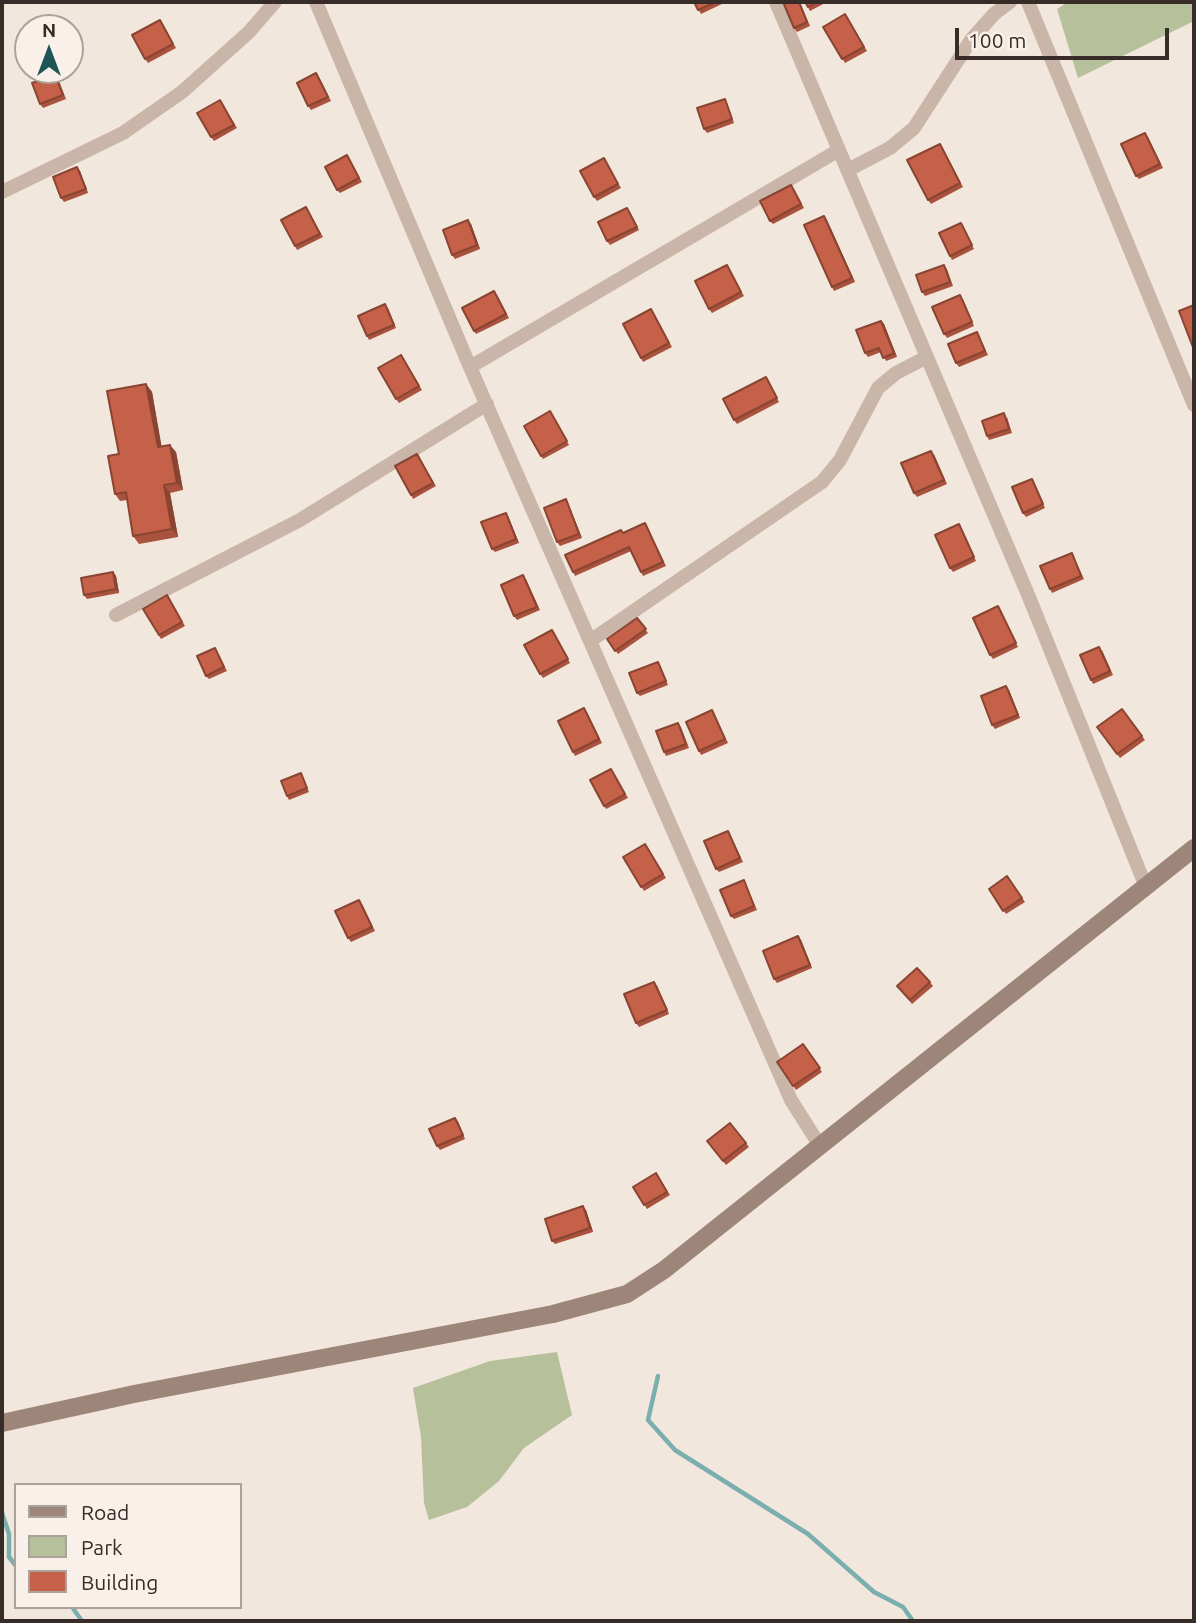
<!DOCTYPE html>
<html>
<head>
<meta charset="utf-8">
<style>
	body { margin:0 }
	#map { position:relative; width:1196px; height:1623px; overflow:hidden; background:#f2e7dc; font-family:Ubuntu,sans-serif }
	canvas { display:block }
	.frame { position:absolute; inset:0; border:4px solid #372c28; pointer-events:none }
	.legend { position:absolute; left:14px; top:1483px; width:228px; height:126px; box-sizing:border-box; background:#f9f1e9; border:2px solid #aba29c; margin:0; padding:9px 12px; list-style:none; font-size:21px; color:#372c28 }
	.legend li { display:flex; align-items:center; gap:14px; height:35px }
	.legend b { width:35px; border:2px solid #aba29c }
	.north { position:absolute; left:14px; top:14px; width:70px; height:70px; box-sizing:border-box; background:#f9f1e9; border:2px solid #aba29c; border-radius:50%; rotate:0deg; font-size:19px; font-weight:700; line-height:28px; text-align:center; color:#372c28 }
	.north::after { content:''; display:block; margin:auto; width:24px; height:32px; background:#1e5658; clip-path:polygon(50% 0,100% 100%,50% 72%,0 100%) }
	.scale { position:absolute; left:955px; top:28px; width:214px; height:32px; box-sizing:border-box; border:4px solid #372c28; border-top:0; padding-left:9px; font-size:21px; line-height:24px; white-space:nowrap; color:#372c28; -webkit-text-stroke:5px #f9f1e9; paint-order:stroke }
</style>
</head>
<body>
<div id="map">
<canvas width="1196" height="1623"></canvas>
<div class="frame"></div>
<ul class="legend">
<li><b style="height:9px;background:#9e857a"></b>Road</li>
<li><b style="height:19px;background:#b6c19c"></b>Park</li>
<li><b style="height:19px;background:#c56148"></b>Building</li>
</ul>
<div class="north">N</div>
<div class="scale">100 m</div>
</div>
<script>
const c = document.querySelector('canvas').getContext('2d');
c.lineJoin = 'round';
function fill(path, color) {
  c.fillStyle = color;
  c.fill(path, 'evenodd');
}
function poly(rows) {
  const path = new Path2D();
  for (const r of rows) {
    path.moveTo(r[0], r[1]);
    for (let i = 2; i < r.length; i += 2) path.lineTo(r[i], r[i + 1]);
  }
  return path;
}
function strokePath(path, color, width, dash) {
  c.strokeStyle = color;
  c.lineWidth = width;
  c.lineCap = dash ? 'butt' : 'round';
  c.setLineDash(dash || []);
  c.stroke(path);
}
fill(poly([
	[1068,2,1194,2,1194,21,1078,78,1057,9],
	[557,1352,572,1415,524,1448,499,1481,467,1507,429,1520,424,1503,421,1437,413,1388,490,1361]
]), '#b6c19c');
strokePath(poly([
	[658,1376,648,1420,675,1450,808,1534,874,1592,903,1607,913,1621],
	[2,1513,9,1534,9,1557,16,1566],
	[72,1607,82,1621]
]), '#7bafaf', 4.5);
strokePath(poly([
	[316,2,470,367,791,1100,820,1146],
	[776,2,1029,597,1146,887],
	[1028,2,1194,405],
	[848,170,890,148,914,128,971,40,994,14,1010,2],
	[2,192,123,133,182,92,249,32,275,2],
	[470,367,839,150],
	[116,615,300,520,487,404],
	[590,641,822,482,840,460,878,388,896,373,927,357]
]), '#cab6a8', 14);
strokePath(poly([
	[2,1423,134,1394,553,1314,627,1294,664,1270,1194,848]
]), '#9e857a', 18);
fill(poly([
	[694,2,723,2,724,3,701,14],
	[800,2,810,26,797,32,794,28],
	[805,2,827,2,810,11],
	[845,14,867,51,845,63,823,27],
	[160,20,176,48,148,63,145,59],
	[319,77,331,101,311,110,308,106],
	[58,78,66,99,43,108,40,104],
	[220,100,237,128,214,141,211,137],
	[727,103,734,123,707,133,704,129],
	[1148,137,1163,168,1139,179,1136,176],
	[942,147,963,187,931,204,928,200],
	[604,158,621,188,597,201,594,197],
	[349,159,362,182,340,193,337,190],
	[80,171,88,193,64,202,61,198],
	[794,189,804,208,773,224,770,221],
	[306,207,323,237,297,250,295,246],
	[630,212,639,230,610,245,607,241],
	[824,216,855,282,834,291,832,287],
	[961,223,974,249,952,260,950,256],
	[471,224,480,249,455,259,452,255],
	[727,265,744,296,712,313,709,309],
	[944,265,947,269,953,286,925,296,922,292],
	[497,295,509,318,476,334,474,331],
	[963,299,974,326,947,338,944,334],
	[388,308,396,328,369,340,367,336],
	[651,309,672,347,643,362,641,358],
	[881,321,884,324,897,357,886,361,881,352,868,357,865,353],
	[977,332,988,355,959,367,956,363],
	[401,355,422,390,399,403,396,399],
	[766,377,779,402,737,424,734,420],
	[146,384,152,392,161,446,176,452,183,490,170,493,178,537,139,544,133,536,127,500,120,501,115,494,119,454],
	[550,411,569,445,543,459,541,456],
	[1007,417,1012,433,989,440,987,436],
	[934,454,947,484,917,497,914,493],
	[419,458,436,486,413,499,411,495],
	[1032,479,1045,508,1026,517,1023,513],
	[568,503,582,538,560,546,557,542],
	[508,516,519,543,495,552,492,549],
	[645,523,666,566,643,576,631,551,575,576,573,572,621,530,624,533],
	[959,524,976,561,953,572,950,568],
	[1074,557,1084,579,1052,593,1050,589],
	[113,572,116,576,119,593,87,599,84,595],
	[526,579,540,610,517,620,514,616],
	[167,595,185,626,161,639,143,609],
	[998,606,1018,647,993,659,990,655],
	[637,618,648,633,618,654,607,639],
	[552,630,570,663,543,678,540,674],
	[215,648,227,671,209,679,206,676],
	[1102,650,1113,675,1093,684,1091,680],
	[658,662,668,685,640,696,637,693],
	[1009,690,1020,718,995,729,992,725],
	[1122,709,1145,740,1120,758,1097,727],
	[712,710,728,743,701,755,699,751],
	[587,712,602,743,575,756,573,752],
	[678,723,681,727,689,748,666,756,664,752],
	[611,769,628,798,606,809,604,806],
	[301,773,309,792,289,800,287,796],
	[728,831,743,862,719,872,716,869],
	[645,844,666,878,644,891,623,857],
	[1007,876,1025,902,1006,914,989,889],
	[744,880,757,910,734,919,731,916],
	[362,904,375,931,351,942,348,938],
	[801,940,812,968,777,983,774,979],
	[930,982,933,986,912,1004,897,986],
	[657,985,669,1014,639,1027,636,1023],
	[803,1044,822,1072,796,1090,777,1062],
	[458,1121,465,1139,440,1150,437,1146],
	[730,1123,749,1147,726,1165,707,1141],
	[656,1173,670,1195,647,1209,633,1187],
	[586,1210,593,1232,555,1244,552,1241]
]), '#a9533e');
fill(poly([
	[77,167,80,171,88,193,86,189],
	[824,216,827,220,855,282,852,278],
	[468,220,471,224,480,249,477,245],
	[881,321,884,324,897,357,894,353],
	[146,384,152,392,163,454,158,447],
	[170,445,176,452,183,490,177,483],
	[164,485,170,493,178,537,172,529],
	[566,499,568,503,582,538,579,534],
	[506,513,508,516,519,543,516,539],
	[113,572,116,576,119,593,116,589],
	[1006,686,1009,690,1020,718,1018,715],
	[798,936,801,940,812,968,810,965],
	[583,1206,586,1210,593,1232,590,1228]
]), '#8a4432');
const building = poly([
	[694,2,716,2,698,10,694,2],
	[783,2,799,2,807,22,794,28,783,2],
	[805,2,817,2,808,7,805,2],
	[845,14,864,47,842,59,823,27,845,14],
	[160,20,173,44,145,59,132,35,160,20],
	[316,73,328,97,308,106,297,83,316,73],
	[55,75,63,95,40,104,32,83,55,75],
	[725,99,732,119,704,129,697,108,725,99],
	[220,100,234,125,211,137,197,113,220,100],
	[1145,133,1160,164,1136,176,1121,144,1145,133],
	[940,144,960,183,928,200,907,160,940,144],
	[347,155,359,178,337,190,325,167,347,155],
	[604,158,618,184,594,197,580,171,604,158],
	[77,167,86,189,61,198,53,177,77,167],
	[791,185,801,204,770,221,760,201,791,185],
	[306,207,320,234,295,246,281,220,306,207],
	[627,208,637,227,607,241,598,222,627,208],
	[824,216,852,278,832,287,804,225,824,216],
	[468,220,477,245,452,255,443,230,468,220],
	[961,223,972,245,950,256,939,233,961,223],
	[727,265,741,292,709,309,695,281,727,265],
	[944,265,950,282,922,292,916,275,944,265],
	[494,291,506,314,474,331,462,308,494,291],
	[960,295,972,322,944,334,932,307,960,295],
	[385,304,394,325,367,336,358,316,385,304],
	[1194,305,1194,350,1179,311,1194,305],
	[651,309,669,343,641,358,623,324,651,309],
	[881,321,894,353,883,358,879,348,865,353,856,330,881,321],
	[977,332,985,351,956,363,948,344,977,332],
	[401,355,419,386,396,399,378,368,401,355],
	[766,377,777,398,734,420,723,399,766,377],
	[146,384,158,447,170,445,177,483,164,485,172,529,133,536,126,492,115,494,108,456,119,454,107,391,146,384],
	[550,411,567,441,541,456,524,426,550,411],
	[1004,413,1009,429,987,436,982,421,1004,413],
	[931,451,944,480,914,493,901,463,931,451],
	[417,454,433,483,411,495,395,466,417,454],
	[1032,479,1043,504,1023,513,1012,487,1032,479],
	[566,499,579,534,557,542,544,508,566,499],
	[506,513,516,539,492,549,481,522,506,513],
	[645,523,663,562,641,572,629,547,573,572,565,555,621,530,623,533,645,523],
	[959,524,974,557,950,568,935,535,959,524],
	[1072,553,1081,576,1050,589,1040,566,1072,553],
	[113,572,116,589,84,595,81,578,113,572],
	[523,575,537,607,514,616,501,585,523,575],
	[167,595,182,622,159,635,143,609,167,595],
	[998,606,1016,643,990,655,973,618,998,606],
	[637,618,646,629,615,651,607,639,637,618],
	[552,630,568,659,540,674,524,645,552,630],
	[1099,647,1110,671,1091,680,1080,655,1099,647],
	[215,648,224,667,206,676,197,656,215,648],
	[658,662,666,681,637,693,629,673,658,662],
	[1006,686,1018,715,992,725,981,696,1006,686],
	[584,708,599,739,573,752,558,721,584,708],
	[1122,709,1142,736,1117,754,1097,727,1122,709],
	[712,710,725,739,699,751,686,722,712,710],
	[678,723,686,744,664,752,656,731,678,723],
	[611,769,625,794,604,806,590,780,611,769],
	[301,773,307,788,287,796,281,781,301,773],
	[728,831,740,858,716,869,704,841,728,831],
	[645,844,663,874,641,887,623,857,645,844],
	[1007,876,1022,898,1003,911,989,889,1007,876],
	[744,880,754,906,731,916,720,890,744,880],
	[359,900,372,927,348,938,335,911,359,900],
	[798,936,810,965,774,979,763,951,798,936],
	[917,968,930,982,910,1000,897,986,917,968],
	[654,982,667,1010,636,1023,624,994,654,982],
	[803,1044,820,1068,793,1086,777,1062,803,1044],
	[455,1118,463,1135,437,1146,429,1129,455,1118],
	[730,1123,746,1143,723,1161,707,1141,730,1123],
	[656,1173,667,1192,644,1205,633,1187,656,1173],
	[583,1206,590,1228,552,1241,545,1219,583,1206]
]);
fill(building, '#c56148');
strokePath(building, '#8a4432', 2);
</script>
</body>
</html>
